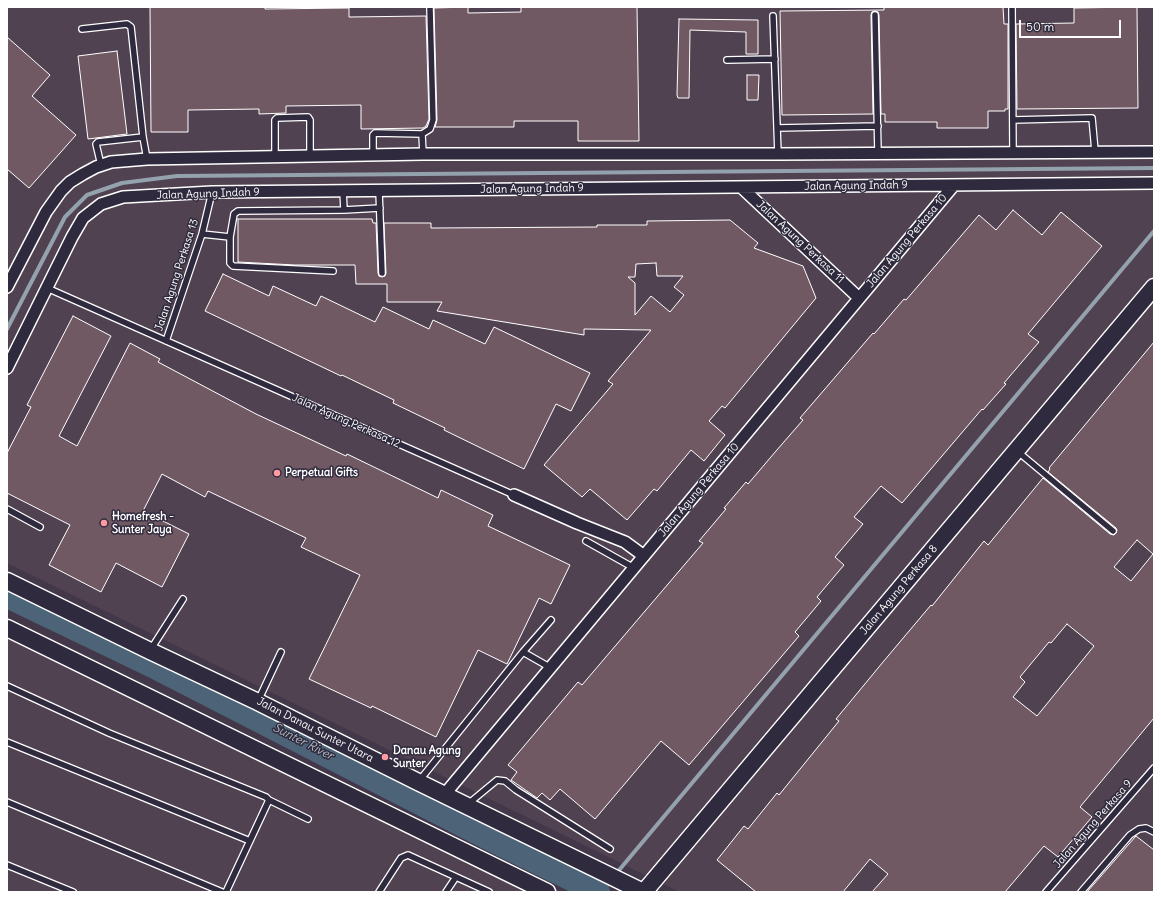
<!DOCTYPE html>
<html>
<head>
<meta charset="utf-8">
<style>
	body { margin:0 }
	#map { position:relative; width:1161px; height:899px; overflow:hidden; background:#433849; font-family:Delius,sans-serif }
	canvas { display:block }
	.frame { position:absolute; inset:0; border:8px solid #fff; pointer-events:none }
	.scale { position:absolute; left:1019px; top:20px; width:102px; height:18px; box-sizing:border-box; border:2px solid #fff; border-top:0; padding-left:5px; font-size:12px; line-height:14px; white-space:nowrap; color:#fff; -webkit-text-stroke:3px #2f2a3d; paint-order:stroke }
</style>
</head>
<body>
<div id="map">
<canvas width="1161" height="899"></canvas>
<div class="frame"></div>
<div class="scale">50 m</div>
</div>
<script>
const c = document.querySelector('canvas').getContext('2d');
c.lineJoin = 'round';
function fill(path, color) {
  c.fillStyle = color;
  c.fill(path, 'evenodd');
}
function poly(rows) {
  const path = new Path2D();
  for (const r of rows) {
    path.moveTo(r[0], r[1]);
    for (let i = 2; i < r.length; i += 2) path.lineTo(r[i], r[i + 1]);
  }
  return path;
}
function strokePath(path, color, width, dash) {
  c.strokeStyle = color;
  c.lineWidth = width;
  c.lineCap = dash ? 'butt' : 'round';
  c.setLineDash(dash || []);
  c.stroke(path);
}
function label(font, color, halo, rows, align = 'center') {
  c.font = font + ' Delius,sans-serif';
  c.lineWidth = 3;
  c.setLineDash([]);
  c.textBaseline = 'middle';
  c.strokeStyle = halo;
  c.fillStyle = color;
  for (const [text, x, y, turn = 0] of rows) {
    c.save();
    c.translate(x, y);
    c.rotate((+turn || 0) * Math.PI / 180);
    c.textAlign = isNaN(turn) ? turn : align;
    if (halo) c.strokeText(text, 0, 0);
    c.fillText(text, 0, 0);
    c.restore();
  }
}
fill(poly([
	[7,7,1154,7,1154,892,680,892,7,563],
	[7,638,527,892,7,892]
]), '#514251');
strokePath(poly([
	[7,329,65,217,87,195,122,183,177,176,1154,168],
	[615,875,1154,231],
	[601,892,611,880]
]), '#94a2ae', 4);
strokePath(poly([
	[7,596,157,668,494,841,598,892]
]), '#4d6478', 24);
const building = poly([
	[150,7,265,7,265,9,349,8,349,17,426,16,429,119,426,126,423,128,361,129,361,105,286,106,286,113,259,114,259,109,188,110,188,132,151,132,150,7],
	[468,7,468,13,521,12,521,7,637,7,639,141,578,141,578,121,514,121,514,127,435,127,437,120,434,8,468,7],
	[884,7,1003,7,1004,24,1008,24,1008,109,1005,109,1005,111,988,111,988,128,937,128,937,122,885,122,885,114,881,114,879,15,878,12,875,11,872,12,871,15,873,114,782,115,780,11,884,10,884,7],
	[1137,7,1138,108,1017,109,1016,24,1074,23,1074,8,1137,7],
	[679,19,758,20,758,54,746,54,746,32,690,30,689,98,678,98,677,95,679,19],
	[7,37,50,75,32,96,76,135,29,188,7,169,7,37],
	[117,51,127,134,88,139,78,56,117,51],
	[747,75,759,75,758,100,747,100,747,75],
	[1013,210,1042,235,1061,212,1102,246,1028,334,1039,342,1004,383,1006,384,983,410,982,409,902,503,881,486,854,517,863,524,835,557,844,565,817,597,821,601,795,632,799,636,689,765,661,741,595,819,560,789,550,800,542,793,537,798,511,780,517,772,508,765,578,682,582,685,703,543,699,541,726,509,724,508,746,482,748,484,776,451,803,420,800,418,873,333,874,334,904,299,906,300,979,215,996,230,1013,210],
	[238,219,372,219,373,223,376,223,378,273,379,276,382,277,385,276,386,273,384,223,431,223,431,228,597,227,597,225,647,225,647,221,730,220,758,243,754,248,803,266,816,298,725,408,722,406,709,421,725,435,704,461,691,450,657,491,654,489,627,520,590,489,582,497,544,465,613,384,608,381,651,330,584,329,584,335,437,311,442,302,387,302,387,284,356,284,355,265,295,265,238,262,238,219],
	[656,263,657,276,683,276,674,287,684,295,670,312,651,296,635,315,635,283,628,277,635,277,636,264,656,263],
	[223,274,269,296,273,286,316,306,321,296,375,322,383,307,429,329,433,320,485,344,494,327,590,373,571,411,556,404,524,469,444,430,445,428,393,403,394,400,342,375,341,376,205,311,223,274],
	[73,316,111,336,59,436,77,446,130,343,160,359,158,362,256,414,346,456,347,454,438,498,441,490,493,515,488,526,570,565,551,604,539,598,507,664,478,650,436,737,372,706,371,708,309,679,360,575,301,547,306,538,208,491,205,497,162,474,143,511,189,534,162,587,116,563,101,592,49,565,70,525,7,493,7,453,31,407,27,405,73,316],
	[1154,342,1154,718,1080,807,1092,817,1058,857,1044,846,1005,892,872,892,888,874,870,859,843,892,756,892,717,860,744,826,748,829,777,793,779,795,839,721,836,719,883,662,931,605,932,606,984,541,988,545,1043,478,1110,534,1114,535,1116,533,1117,530,1116,528,1048,472,1050,469,1049,468,1154,342],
	[1137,540,1153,554,1131,581,1114,567,1137,540],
	[1067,624,1094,646,1037,716,1013,697,1025,682,1020,677,1049,642,1051,643,1067,624],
	[1136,836,1154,850,1154,892,1087,892,1136,836]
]);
fill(building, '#715964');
strokePath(building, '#fff', 1);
const lane = poly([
	[1012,7,1013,152],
	[875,15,878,153],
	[773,16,778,154],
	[82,29,127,24,131,27,143,137,98,142,96,144,101,165],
	[727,60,775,59],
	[1013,120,1092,118,1095,151],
	[777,128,878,126],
	[143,137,147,159],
	[423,154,422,134,430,129,433,120,430,8],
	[373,155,373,135,375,133,422,134],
	[275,157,275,120,277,118,308,117,310,120,310,157],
	[379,191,382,273],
	[344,210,380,208],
	[202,234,230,237,234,214,238,211,344,210,343,191],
	[230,237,230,263,233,266,333,271],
	[47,288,514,495],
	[166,341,202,234,212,192],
	[1017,451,1113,531],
	[7,509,40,527],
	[586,541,634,568],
	[151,649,183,599],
	[523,652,551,668],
	[7,686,109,733,266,797,269,800,308,819],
	[258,701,281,652],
	[7,742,250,841],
	[419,781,523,652,551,620],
	[7,802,222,892],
	[468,804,497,780,505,781,516,790,610,849],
	[7,865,73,892],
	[226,892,269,800],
	[379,892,401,858,408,855,489,892],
	[446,892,456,877],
	[1046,892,1154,768],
	[1081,892,1130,835,1139,829,1146,828,1154,832]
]);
const street = poly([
	[741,187,859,298],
	[7,287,46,212,61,191,70,182,83,174,96,167,111,162,147,159,423,154,778,154,1154,152],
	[7,368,72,237,83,218,101,204,123,197,212,192,1154,183],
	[514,495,577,523,625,542,644,556],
	[444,795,954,185]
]);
const secondary = poly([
	[7,581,150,651,258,702,418,782,643,892],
	[7,628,547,892],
	[644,892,1154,287]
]);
strokePath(lane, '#fff', 8);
strokePath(street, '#fff', 14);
strokePath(secondary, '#fff', 19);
strokePath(lane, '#2f2a3d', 5.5);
strokePath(street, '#2f2a3d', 11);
strokePath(secondary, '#2f2a3d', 16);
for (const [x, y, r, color] of [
	[277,473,4,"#ff9aa2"],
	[104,523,4,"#ff9aa2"],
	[385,757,4,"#ff9aa2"]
]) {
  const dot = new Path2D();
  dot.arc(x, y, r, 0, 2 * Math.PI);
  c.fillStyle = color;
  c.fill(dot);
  strokePath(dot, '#2f2a3d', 1.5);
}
label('11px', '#fff', '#2f2a3d', [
	["Jalan Agung Indah 9",856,186,-1],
	["Jalan Agung Indah 9",532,189,-1],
	["Jalan Agung Indah 9",208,194,-2],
	["Jalan Agung Perkasa 10",907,241,-50],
	["Jalan Agung Perkasa 11",800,242,43],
	["Jalan Agung Perkasa 13",177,275,-72],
	["Jalan Agung Perkasa 12",346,421,24],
	["Jalan Agung Perkasa 10",699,490,-50],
	["Jalan Agung Perkasa 8",899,590,-50],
	["Jalan Danau Sunter Utara",315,730,27],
	["Jalan Agung Perkasa 9",1093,824,-49]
]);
label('bold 11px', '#fff', '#2f2a3d', [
	["Perpetual Gifts",285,473],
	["Homefresh -",112,517],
	["Sunter Jaya",112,530],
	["Danau Agung",393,751],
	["Sunter",393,764]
], 'left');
label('italic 12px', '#afb9c2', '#2f2a3d', [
	["Sunter River",303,742,27]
]);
</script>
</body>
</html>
